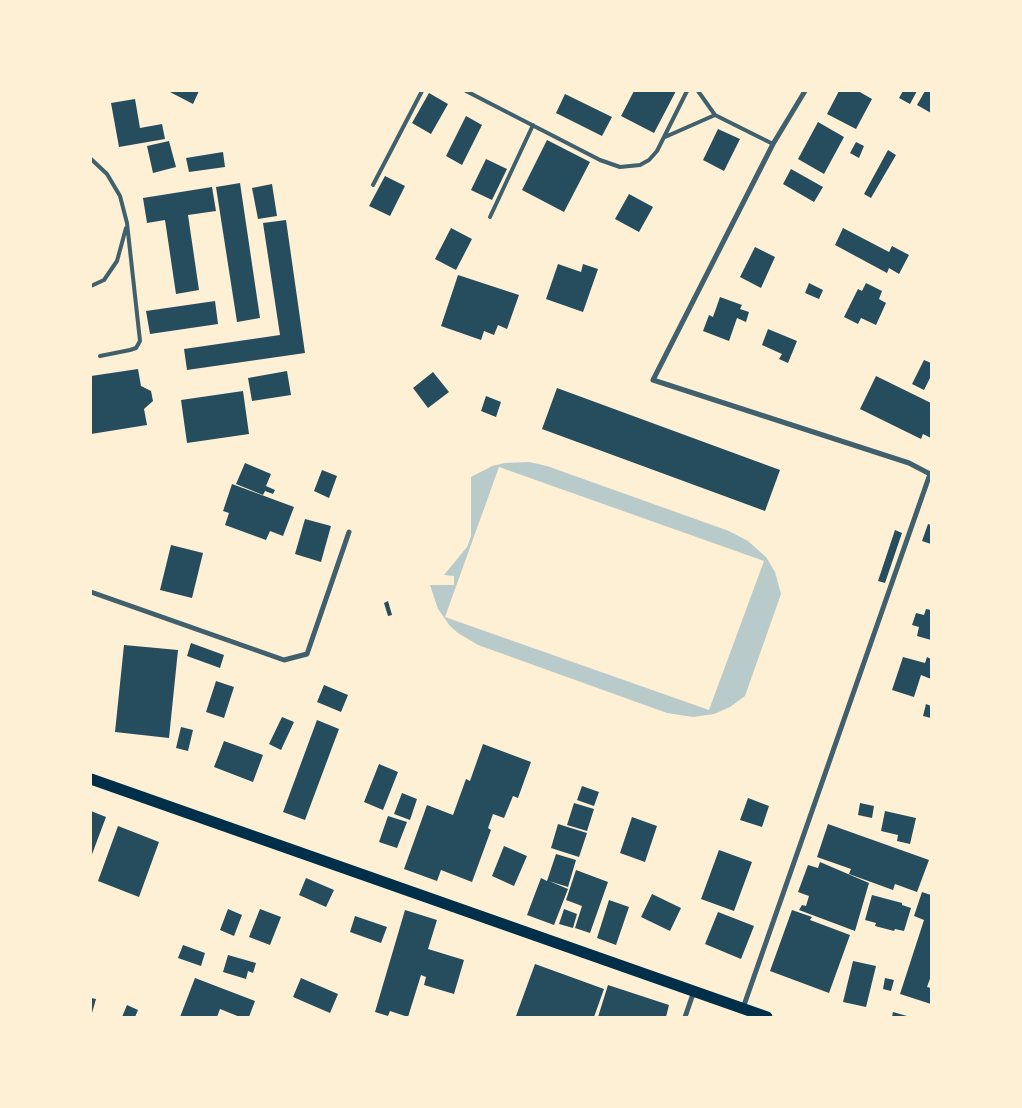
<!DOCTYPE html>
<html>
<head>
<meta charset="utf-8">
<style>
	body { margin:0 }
	#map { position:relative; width:1022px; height:1108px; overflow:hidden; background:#fdf0d5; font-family:Lato,sans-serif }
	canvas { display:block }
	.frame { position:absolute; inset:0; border:92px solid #fdf0d5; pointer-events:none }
</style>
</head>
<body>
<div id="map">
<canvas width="1022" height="1108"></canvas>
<div class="frame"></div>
</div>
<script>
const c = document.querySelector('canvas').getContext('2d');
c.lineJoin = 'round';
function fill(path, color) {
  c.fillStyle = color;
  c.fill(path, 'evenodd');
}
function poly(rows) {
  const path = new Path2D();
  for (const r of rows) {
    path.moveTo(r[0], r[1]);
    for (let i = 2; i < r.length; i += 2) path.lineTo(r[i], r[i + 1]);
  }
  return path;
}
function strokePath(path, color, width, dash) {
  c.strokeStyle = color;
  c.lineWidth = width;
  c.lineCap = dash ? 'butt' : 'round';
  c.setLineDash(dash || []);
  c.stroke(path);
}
fill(poly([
	[529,462,547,466,729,531,748,541,766,557,775,572,781,594,745,696,730,707,714,714,693,717,667,713,478,645,458,633,450,626,438,609,430,585,454,585,454,576,444,575,467,547,471,536,471,477,492,466,505,463],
	[499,467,764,561,709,710,445,617]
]), '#b9caca');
fill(poly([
	[168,91,199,91,193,104],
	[634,91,676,91,654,133,621,116],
	[839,91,858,91,872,99,856,129,827,114],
	[903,91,917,91,910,104,899,98],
	[925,91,931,91,931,113,917,105],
	[429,93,448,104,431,134,412,123],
	[565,94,612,117,602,136,556,113],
	[135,99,140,128,162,124,165,139,119,147,111,103],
	[466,116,482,125,462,165,446,156],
	[818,122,844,137,824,174,798,159],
	[718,129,740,139,724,171,703,160],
	[547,140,590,162,564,212,522,190],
	[169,141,176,167,153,173,147,146],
	[856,142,864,146,859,158,850,153],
	[888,150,896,155,871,198,864,194],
	[223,152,225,167,189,172,186,158],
	[486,159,507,169,492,200,471,190],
	[791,169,823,187,814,202,783,184],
	[385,176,405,186,390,216,369,206],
	[240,183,260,318,237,322,216,187],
	[272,184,277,216,258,219,252,188],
	[212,187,216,211,188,215,199,290,176,294,165,220,147,223,143,198],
	[629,194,653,207,639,232,615,219],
	[286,220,305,353,187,370,184,349,280,335,263,223],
	[451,228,472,239,456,270,435,259],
	[843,228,889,252,892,246,909,255,899,274,889,268,887,273,835,245],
	[755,247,775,257,761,288,740,277],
	[558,264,581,272,583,264,598,269,583,312,546,299],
	[458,275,519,295,507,329,498,325,494,335,484,331,481,340,441,326],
	[809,283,823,290,819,299,805,293],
	[866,283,882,291,879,299,886,303,876,325,861,318,858,324,844,317,858,289,862,291],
	[720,297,742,305,740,309,749,312,746,322,737,318,729,341,703,331,709,315,713,317],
	[215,301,218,324,150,334,146,311],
	[768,329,797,341,788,363,779,359,782,354,762,345],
	[924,360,931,363,931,376,924,390,912,384],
	[138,369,141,386,151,391,153,401,144,409,147,425,91,434,91,376],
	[287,371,291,395,252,401,248,378],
	[433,372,449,392,428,408,413,388],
	[876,376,931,403,931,438,923,434,921,439,860,409],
	[557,388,780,470,765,511,542,429],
	[243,391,249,434,187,443,181,400],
	[486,396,501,402,496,417,481,411],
	[245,463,271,474,266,486,275,490,273,494,265,491,263,495,236,484],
	[322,470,337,476,329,498,314,491],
	[232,484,294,507,283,536,270,531,266,540,225,525,229,513,223,511],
	[305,519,331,526,321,562,295,554],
	[928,524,931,525,931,544,922,541],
	[895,530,902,533,885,583,878,581],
	[171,545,203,553,192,598,160,590],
	[388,601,392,615,388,616,384,603],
	[926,609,931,610,931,640,917,636,919,627,912,625,916,613,924,615],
	[191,643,224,655,220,668,187,656],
	[124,645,178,650,169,738,115,732],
	[903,657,925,663,927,657,931,659,931,679,921,675,914,697,892,690],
	[216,681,234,687,224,718,206,712],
	[324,685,348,695,341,712,317,702],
	[926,704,931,706,931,718,923,716],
	[282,717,294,722,281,750,269,744],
	[317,720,339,729,305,820,283,812],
	[181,727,193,730,188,751,176,748],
	[224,741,263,755,253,782,214,767],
	[483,744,531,762,518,798,513,796,504,818,493,814,488,828,491,830,472,882,441,870,437,881,404,869,427,805,453,815,466,779,470,781],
	[379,764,398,772,383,810,364,802],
	[582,786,599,792,594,806,577,800],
	[402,793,417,799,410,820,394,814],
	[748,798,769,806,762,827,740,820],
	[574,803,594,809,587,831,567,825],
	[860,803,874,806,872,818,858,815],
	[91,811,106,817,91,857],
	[885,811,916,818,910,844,897,841,898,835,881,831],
	[388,816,407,822,397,848,379,842],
	[632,817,657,826,645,862,620,853],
	[558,824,587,833,579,857,551,848],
	[828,824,929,860,917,892,895,884,893,890,849,874,851,869,817,857],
	[118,826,159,842,139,897,98,881],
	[504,846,527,856,514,886,492,876],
	[719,850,752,862,734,911,701,899],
	[556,854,576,860,568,887,549,881,568,889,554,925,527,915,541,878,547,881],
	[820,862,869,883,855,931,799,910,802,905,806,906,809,896,798,892,808,865,818,868],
	[576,870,608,882,590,933,575,928,582,906,566,900],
	[306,878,334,890,326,907,299,895],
	[922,892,931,895,931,976,927,987,931,988,931,1004,900,994,924,920,914,916],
	[652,894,681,908,670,931,641,917],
	[872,895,902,903,902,905,911,908,904,931,895,929,894,931,875,926,876,923,865,920],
	[609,900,629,907,616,945,597,938],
	[228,909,242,915,234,936,220,930],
	[260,909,281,917,270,945,249,937],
	[564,909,577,914,573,928,559,924],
	[405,910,437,920,428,949,464,960,454,994,424,985,426,977,421,975,408,1017,390,1011,388,1016,375,1012],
	[792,910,812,917,810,920,850,935,829,993,770,971],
	[718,912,754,926,741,959,705,944],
	[355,916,387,927,381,943,350,932],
	[183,945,205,953,201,966,178,958],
	[228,955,256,963,253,973,248,971,246,979,223,972],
	[853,961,876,966,866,1007,843,1002],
	[535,964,604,989,594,1017,516,1016],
	[195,978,255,1001,249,1017,240,1017,220,1009,217,1017,180,1017],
	[301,978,338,994,330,1013,293,997],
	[885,978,894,980,891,991,883,989],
	[608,985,669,1005,666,1017,598,1017],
	[91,998,96,999,92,1013,91,1013],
	[127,1005,138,1010,135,1017,122,1017],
	[893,1012,907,1016,907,1017,892,1017]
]), '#264d5e');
strokePath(poly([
	[466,91,600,160,620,167,640,165,649,160,657,151,687,91],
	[698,91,715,115,773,144],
	[665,137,715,115],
	[91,159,107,174,120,196,127,223,140,341,136,348,130,350,100,356],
	[373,185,422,91],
	[490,217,533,125],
	[91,286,104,280,117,261,126,228]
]), '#3f606c', 4);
strokePath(poly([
	[91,592,284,660,307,654,349,532],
	[743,1008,930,474,909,463,653,380,773,144,805,91],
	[685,1017,694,991]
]), '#3f606c', 5);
strokePath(poly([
	[91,779,767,1017]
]), '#003049', 11);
</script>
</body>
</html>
